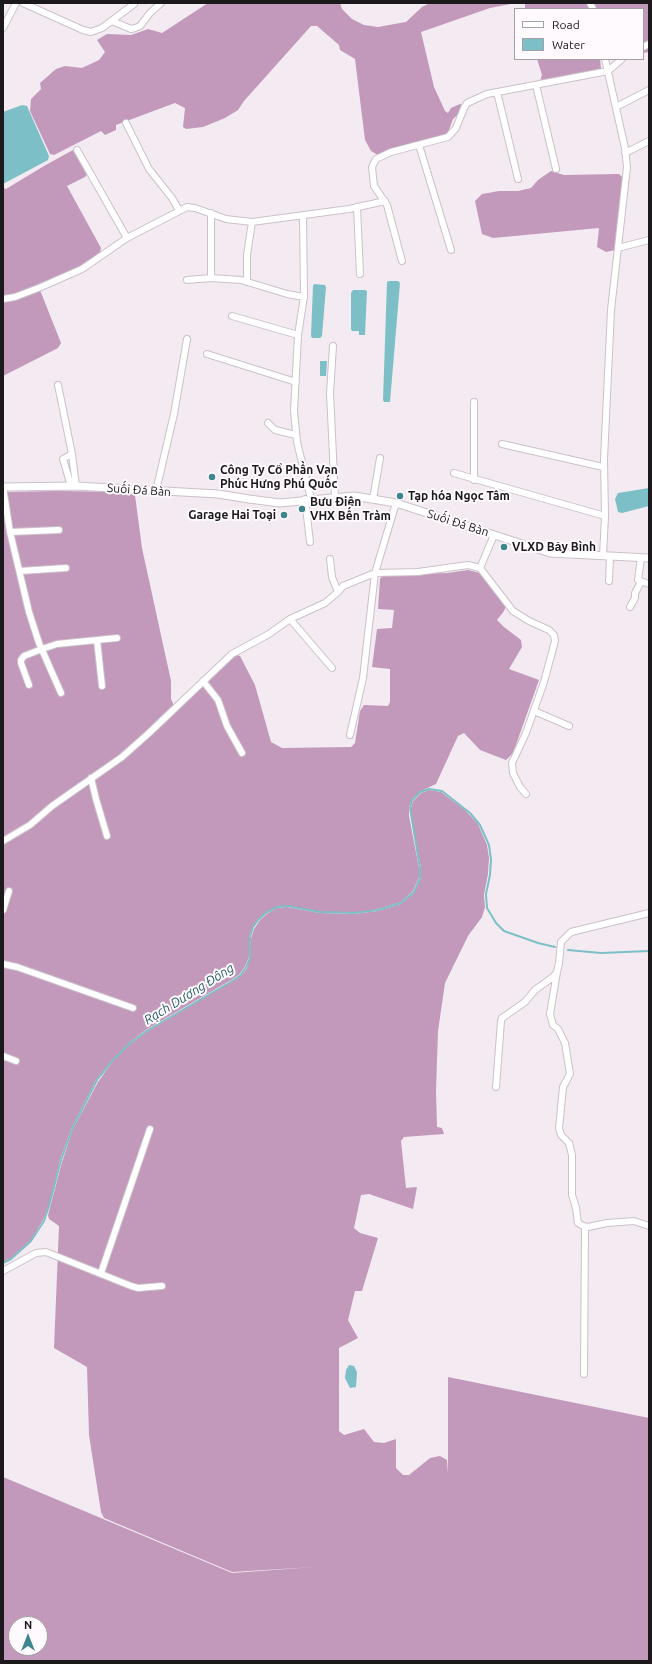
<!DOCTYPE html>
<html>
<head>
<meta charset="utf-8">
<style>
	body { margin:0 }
	#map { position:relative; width:652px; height:1664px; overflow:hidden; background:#f4ebf2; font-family:Ubuntu,sans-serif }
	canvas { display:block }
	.frame { position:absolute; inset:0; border:4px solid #1c191c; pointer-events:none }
	.legend { position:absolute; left:514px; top:8px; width:130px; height:52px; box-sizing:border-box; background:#fefafd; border:1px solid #a4a0a3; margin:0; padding:5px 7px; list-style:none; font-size:12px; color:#1c191c }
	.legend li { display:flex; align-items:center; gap:8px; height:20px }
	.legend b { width:20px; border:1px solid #a4a0a3 }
	.north { position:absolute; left:8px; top:1616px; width:40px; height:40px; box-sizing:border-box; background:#fefafd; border:1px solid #a4a0a3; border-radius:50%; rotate:0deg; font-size:11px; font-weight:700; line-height:16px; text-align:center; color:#1c191c }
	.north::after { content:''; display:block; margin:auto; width:14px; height:18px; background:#3e868d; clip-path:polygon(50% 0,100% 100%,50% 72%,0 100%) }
</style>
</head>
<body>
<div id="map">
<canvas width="652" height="1664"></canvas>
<div class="frame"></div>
<ul class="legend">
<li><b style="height:5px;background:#fff"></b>Road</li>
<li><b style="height:11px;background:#7dbfc6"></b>Water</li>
</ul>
<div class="north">N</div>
</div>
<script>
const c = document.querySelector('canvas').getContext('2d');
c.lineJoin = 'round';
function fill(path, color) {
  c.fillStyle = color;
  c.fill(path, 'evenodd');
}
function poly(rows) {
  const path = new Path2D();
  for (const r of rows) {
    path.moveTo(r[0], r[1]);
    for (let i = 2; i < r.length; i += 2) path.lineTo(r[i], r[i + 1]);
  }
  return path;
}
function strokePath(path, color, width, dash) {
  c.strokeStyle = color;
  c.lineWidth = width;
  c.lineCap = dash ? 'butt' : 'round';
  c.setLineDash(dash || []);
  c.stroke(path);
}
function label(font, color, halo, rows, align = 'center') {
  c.font = font + ' Ubuntu,sans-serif';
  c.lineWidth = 4;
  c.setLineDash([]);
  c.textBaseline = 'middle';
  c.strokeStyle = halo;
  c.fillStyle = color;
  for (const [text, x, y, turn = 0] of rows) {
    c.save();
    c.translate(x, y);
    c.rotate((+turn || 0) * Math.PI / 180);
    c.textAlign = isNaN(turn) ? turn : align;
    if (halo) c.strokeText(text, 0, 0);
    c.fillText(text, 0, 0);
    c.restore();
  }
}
fill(poly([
	[208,3,340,3,342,9,352,19,364,25,378,27,406,22,422,7,430,3,587,3,589,9,525,9,525,4,511,4,490,8,421,32,434,87,445,111,448,113,451,108,460,104,462,105,462,111,453,119,447,135,390,150,378,155,371,151,365,140,355,59,340,50,339,45,317,26,311,26,244,101,238,110,225,118,203,127,186,129,183,127,185,108,175,103,116,125,116,130,105,135,101,131,54,155,50,154,30,111,31,99,41,89,40,83,56,69,65,66,82,68,99,60,105,52,97,40,107,34,131,35,148,29,162,33],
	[592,3,649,3,649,52,643,53,643,9,594,9],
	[537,59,600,59,601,69,600,72,543,83,540,81,542,75],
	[73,150,77,154,87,174,85,177,67,186,101,248,100,253,69,273,40,283,38,285,61,343,58,348,3,376,3,188,6,189,44,166],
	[551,171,564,175,619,174,623,178,615,250,606,252,597,247,599,228,493,238,482,234,475,201,482,194,499,191,518,191,531,188,538,180],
	[58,491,124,492,135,495,142,548,171,681,171,699,176,710,236,655,240,656,255,685,271,742,282,748,351,747,355,743,360,711,364,705,388,706,390,702,390,669,372,667,377,629,392,628,394,610,378,609,380,579,383,575,447,573,468,570,480,573,506,606,504,611,497,620,504,627,521,640,522,647,509,669,539,680,513,753,506,760,480,750,464,733,458,736,436,784,421,791,412,799,409,807,409,816,419,868,419,877,413,891,401,902,378,909,355,913,321,912,289,906,278,907,268,911,259,918,253,926,249,937,249,957,245,966,240,974,233,979,147,1029,130,1042,112,1060,96,1080,72,1127,60,1160,49,1205,43,1220,31,1240,11,1258,3,1262,3,492],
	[429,790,441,792,465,810,478,824,487,845,489,858,488,874,484,895,485,907,482,917,468,936,445,983,438,1031,436,1091,437,1127,442,1128,444,1134,404,1137,401,1141,406,1188,417,1187,413,1209,369,1194,361,1195,354,1228,360,1233,378,1238,362,1291,355,1291,348,1320,358,1338,339,1348,339,1431,344,1435,364,1429,374,1442,384,1443,396,1439,396,1468,403,1475,409,1475,430,1458,440,1456,447,1460,448,1474,448,1377,649,1418,649,1661,3,1661,3,1477,232,1573,315,1567,232,1572,104,1518,101,1512,89,1435,87,1367,54,1348,59,1226,49,1219,48,1215,62,1162,73,1129,98,1082,112,1062,130,1044,148,1031,241,976,247,968,250,958,251,939,254,929,260,920,268,913,277,908,287,907,320,913,354,914,378,911,401,904,414,893,421,878,421,868,411,816,411,808,413,801,421,793],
	[16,1624,40,1624,40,1648,16,1648]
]), '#c298bb');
fill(poly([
	[22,105,27,106,49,156,48,160,3,184,3,112],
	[389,281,398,281,400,283,390,402,384,402,383,400,387,282],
	[314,284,325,285,326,287,322,336,320,338,312,338,311,336,313,286],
	[353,290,365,290,367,291,365,335,359,335,359,331,352,331,351,329,351,293],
	[320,361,327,361,326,376,320,376],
	[649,488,649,506,622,513,618,512,615,499,618,493],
	[349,1365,354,1366,357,1372,356,1387,350,1388,345,1378,346,1370]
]), '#7dbfc6');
strokePath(poly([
	[568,950,601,953,649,951],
	[3,1263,11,1259,31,1241,44,1221,49,1206,61,1160,73,1127,97,1080,112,1061,130,1043,148,1030,234,980,241,975,246,967,250,958,250,937,253,927,259,919,267,912,277,907,288,906,320,912,354,913,378,910,401,903,414,892,420,878,420,868,410,808,412,800,420,792,429,789,442,791,470,813,480,825,489,845,491,860,490,875,486,894,487,908,496,923,504,931,538,943,555,947]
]), '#7dbfc6', 2);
const minor = poly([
	[23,3,83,30,91,32,102,28,134,4],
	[590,3,593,9],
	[112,21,131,29,135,28,140,26,150,13,161,3],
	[3,28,16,3],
	[643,47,649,44],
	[536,85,556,169],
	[497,92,518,179],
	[616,107,649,90],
	[126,123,149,169,172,198,179,210],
	[419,145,451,250],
	[77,150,127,238],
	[625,153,649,141],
	[357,207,360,274],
	[211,213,211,278],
	[303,216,304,297,298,335,294,411,297,442,311,499],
	[618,248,649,240],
	[402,261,387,205,374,186,372,167,376,159,391,152,448,137,456,128,464,108,467,103,487,94,608,71,622,59],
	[187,280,211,278,241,280,287,294,304,297],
	[247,281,247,255,252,222],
	[3,299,15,297,41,287,82,269,127,238,187,207,195,208,226,219,252,222,349,209,385,201],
	[232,316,298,335],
	[333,346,330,393,335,498],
	[207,354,296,382],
	[58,385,72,454,76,486],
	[268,423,275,430,296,435],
	[502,444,603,467],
	[454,473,605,516],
	[474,480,474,402],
	[71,486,63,459,72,454],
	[3,487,10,532,29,612,39,643,61,693],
	[156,491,174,414,187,339],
	[305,499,310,542],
	[373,499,380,458],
	[10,532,59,530],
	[603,556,605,516,604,459,611,310,627,167,625,148,605,59],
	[641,558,638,580,649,584],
	[330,559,332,577,338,592],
	[480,568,494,535],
	[20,571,66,568],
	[609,581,610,556],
	[630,607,635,598,635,593,641,582],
	[290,619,332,668],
	[97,640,102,686],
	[203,681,218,700,227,726,242,753],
	[29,685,21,663,21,660,24,656,42,649,57,644,117,638],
	[534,711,569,726],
	[350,735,363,678,375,573,396,503],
	[91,778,96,799,107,836],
	[3,841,30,825,52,806,122,757,149,733,232,654,269,634,290,619,325,603,338,592,343,586,375,573,418,572,468,565,480,568,513,611,529,621,549,630,554,635,555,641,544,682,526,733,512,763,513,773,520,787,526,794],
	[3,910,9,891],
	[3,964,17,967,133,1008],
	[557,972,550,1014,553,1025,558,1029,565,1043,570,1074,563,1087,559,1128,561,1135,569,1143,572,1155,572,1195,576,1208,578,1223,583,1226,588,1227,607,1223,634,1221,649,1226],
	[3,1056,16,1061],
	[496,1087,501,1021,502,1018,525,1002,535,990,553,977,557,972,559,963,561,942,571,932,649,913],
	[3,1271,36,1253,46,1252,131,1286,138,1288,162,1286],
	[101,1273,150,1129],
	[584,1374,585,1227]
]);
const tertiary = poly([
	[3,487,76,486,218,494,249,499,280,503,354,496,396,503,550,553,649,558]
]);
strokePath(minor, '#cbc1c9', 8);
strokePath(tertiary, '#cbc1c9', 9);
strokePath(minor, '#fff', 6);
strokePath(tertiary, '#fff', 7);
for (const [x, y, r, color] of [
	[212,477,4,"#3e868d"],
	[400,496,4,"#3e868d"],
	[302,509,4,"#3e868d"],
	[284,515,4,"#3e868d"],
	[504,547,4,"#3e868d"]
]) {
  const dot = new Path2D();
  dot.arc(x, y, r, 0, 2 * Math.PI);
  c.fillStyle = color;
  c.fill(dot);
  strokePath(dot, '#fefafd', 1.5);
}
label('bold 12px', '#1c191c', '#fefafd', [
	["Công Ty Cổ Phần Vạn",220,470],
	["Phúc Hưng Phú Quốc",220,484],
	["Tạp hóa Ngọc Tâm",408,496],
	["Bưu Điện",310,502],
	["VHX Bến Tràm",310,516],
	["Garage Hai Toại",276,515,"right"],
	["VLXD Bảy Bình",512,547]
], 'left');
label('12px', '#1c191c', '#fefafd', [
	["Suối Đá Bàn",139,490,4],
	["Suối Đá Bàn",458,523,18]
]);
label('italic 13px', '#286065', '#fefafd', [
	["Rạch Dương Đông",189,994,-32]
]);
</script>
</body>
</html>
